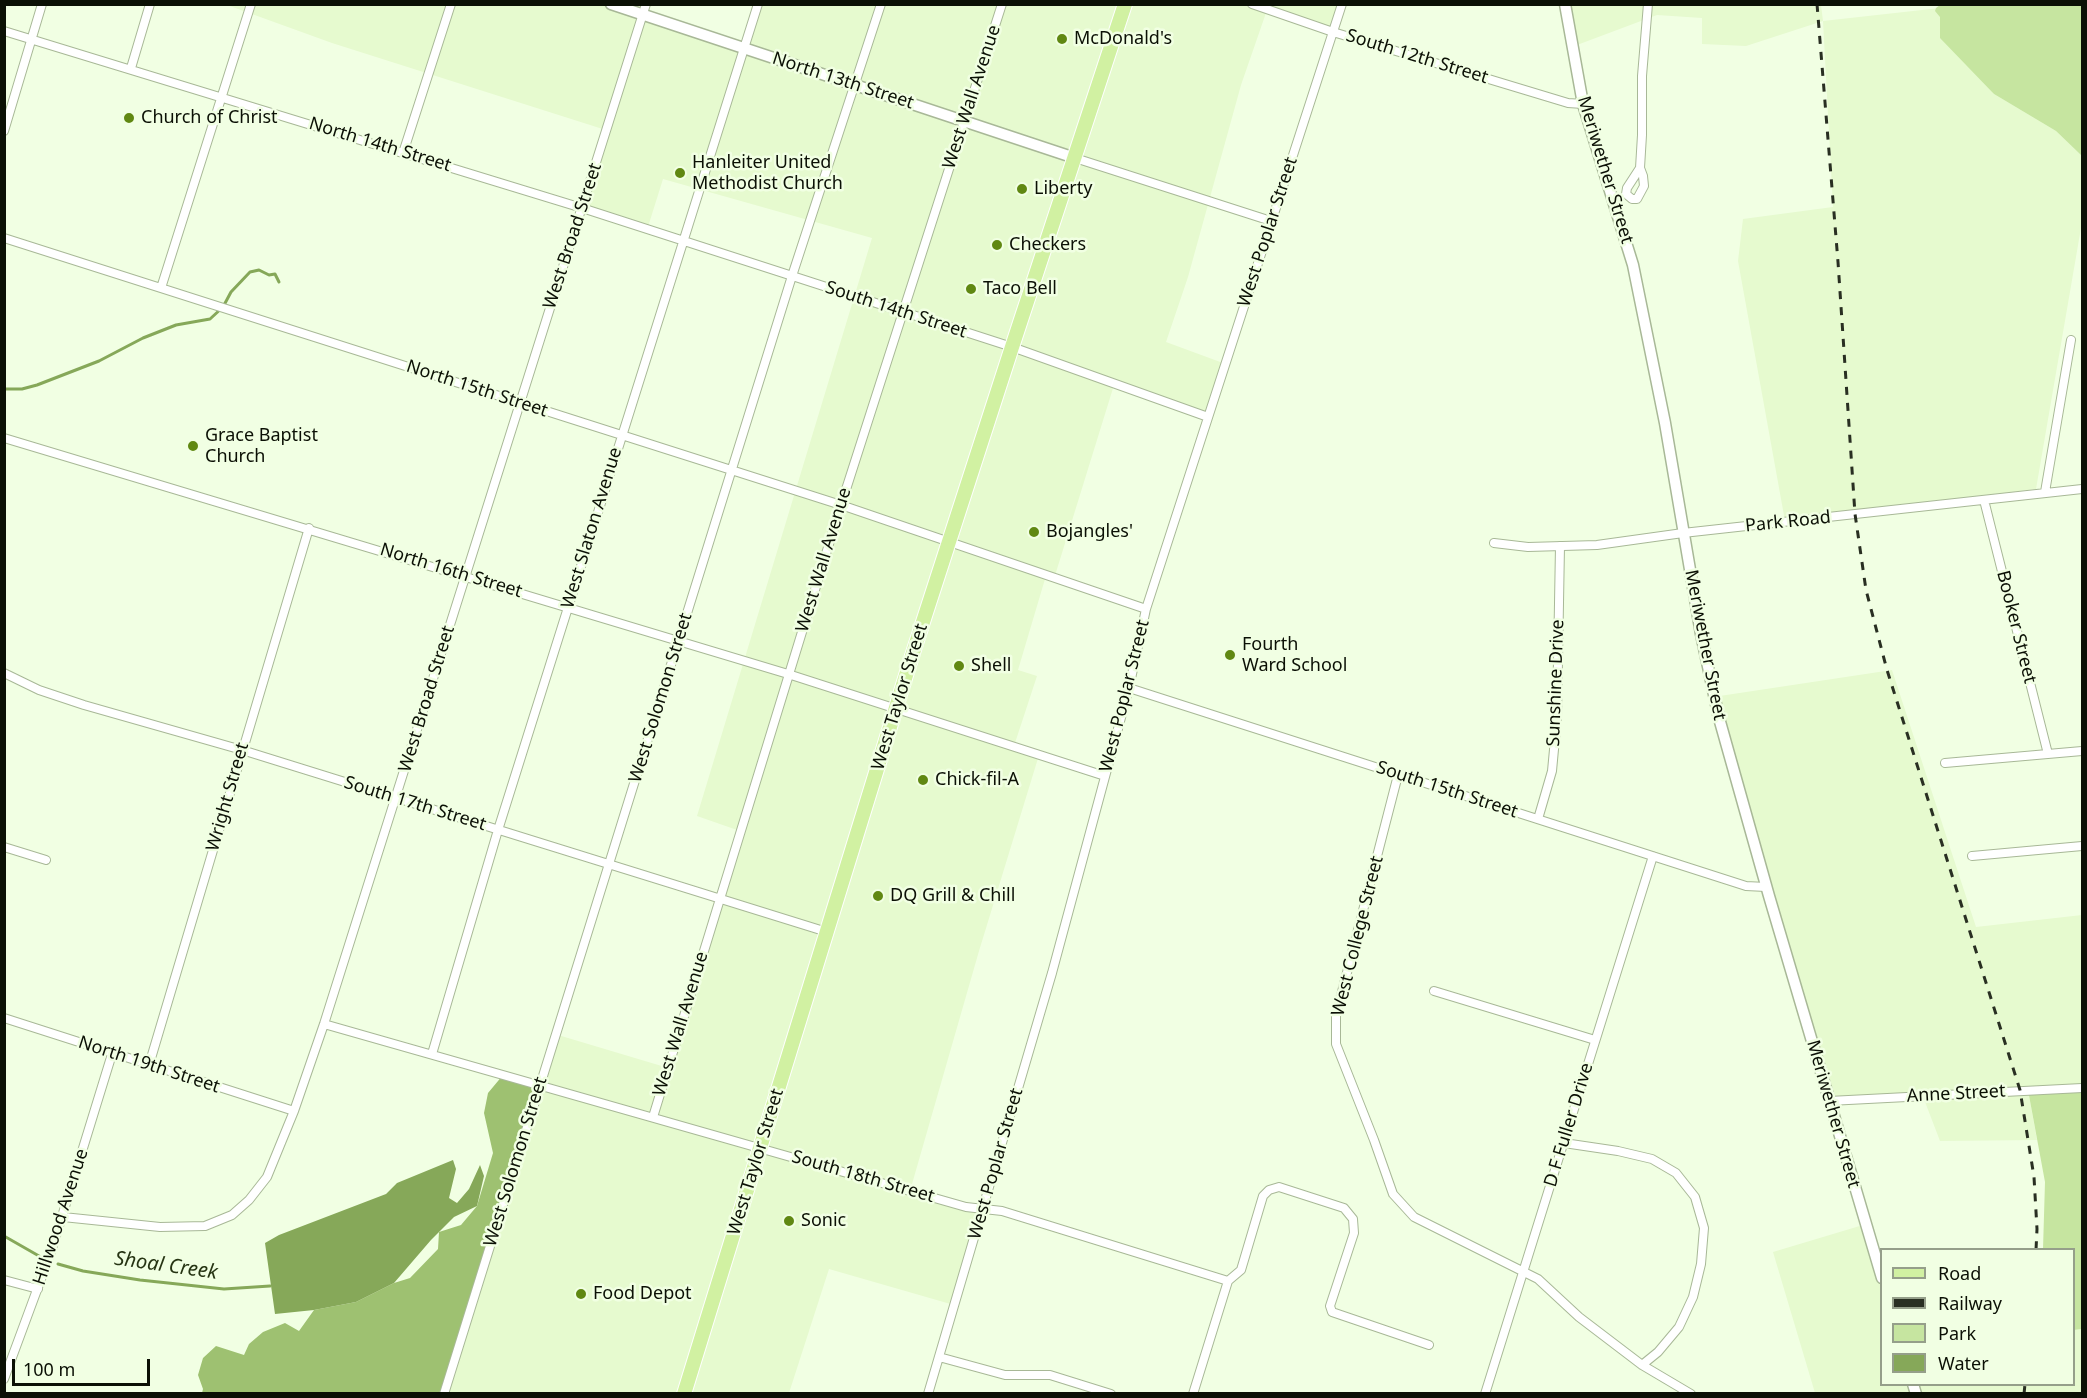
<!DOCTYPE html>
<html>
<head>
<meta charset="utf-8">
<style>
	body { margin:0 }
	#map { position:relative; width:2087px; height:1398px; overflow:hidden; background:#f1ffe3; font-family:"Noto Sans",sans-serif }
	canvas { display:block }
	.frame { position:absolute; inset:0; border:6px solid #0b1005; pointer-events:none }
	.legend { position:absolute; left:1880px; top:1248px; width:195px; height:138px; box-sizing:border-box; background:#f1ffe3; border:2px solid #959f8a; margin:0; padding:8px 10px; list-style:none; font-size:18px; color:#0b1005 }
	.legend li { display:flex; align-items:center; gap:12px; height:30px }
	.legend b { width:30px; border:2px solid #959f8a }
	.scale { position:absolute; left:12px; top:1359px; width:138px; height:27px; box-sizing:border-box; border:3px solid #0b1005; border-top:0; padding-left:8px; font-size:18px; line-height:21px; white-space:nowrap; color:#0b1005; -webkit-text-stroke:4px #f1ffe3; paint-order:stroke }
</style>
</head>
<body>
<div id="map">
<canvas width="2087" height="1398"></canvas>
<div class="frame"></div>
<ul class="legend">
<li><b style="height:8px;background:#d1f1a2"></b>Road</li>
<li><b style="height:8px;background:#292f22"></b>Railway</li>
<li><b style="height:16px;background:#c6e5a0"></b>Park</li>
<li><b style="height:16px;background:#86a859"></b>Water</li>
</ul>
<div class="scale">100 m</div>
</div>
<script>
const c = document.querySelector('canvas').getContext('2d');
c.lineJoin = 'round';
function fill(path, color) {
  c.fillStyle = color;
  c.fill(path, 'evenodd');
}
function poly(rows) {
  const path = new Path2D();
  for (const r of rows) {
    path.moveTo(r[0], r[1]);
    for (let i = 2; i < r.length; i += 2) path.lineTo(r[i], r[i + 1]);
  }
  return path;
}
function strokePath(path, color, width, dash) {
  c.strokeStyle = color;
  c.lineWidth = width;
  c.lineCap = dash ? 'butt' : 'round';
  c.setLineDash(dash || []);
  c.stroke(path);
}
function label(font, color, halo, rows, align = 'center') {
  c.font = font + ' "Noto Sans",sans-serif';
  c.lineWidth = 5;
  c.setLineDash([]);
  c.textBaseline = 'middle';
  c.strokeStyle = halo;
  c.fillStyle = color;
  for (const [text, x, y, turn = 0] of rows) {
    c.save();
    c.translate(x, y);
    c.rotate((+turn || 0) * Math.PI / 180);
    c.textAlign = isNaN(turn) ? turn : align;
    if (halo) c.strokeText(text, 0, 0);
    c.fillText(text, 0, 0);
    c.restore();
  }
}
fill(poly([
	[227,5,606,5,745,51,760,5,1340,5,1331,29,1267,10,1241,85,1188,277,1166,342,1223,363,1205,415,1114,385,1053,582,1045,579,1018,670,1037,676,1014,746,1039,755,979,951,910,1191,983,1213,954,1305,829,1269,789,1393,446,1393,455,1375,540,1085,558,1035,665,1067,740,831,697,816,872,238,663,179,647,230,584,211,609,131,332,43],
	[1571,5,1821,5,1823,21,1940,8,1994,94,2056,131,2082,156,2082,222,2036,489,1785,521,1738,261,1743,219,1833,207,1823,21,1746,46,1702,44,1702,18,1657,15,1577,45],
	[1892,670,1976,927,2082,915,2082,1090,2028,1090,2037,1140,1940,1141,1922,1094,1833,1098,1713,697],
	[1863,1225,1881,1271,1882,1384,2074,1384,2074,1330,2082,1329,2082,1393,1815,1393,1773,1252]
]), '#e6facf');
fill(poly([
	[1940,5,2082,5,2082,156,2056,131,1994,94,1940,38,1940,17,1935,11,1936,8],
	[2028,1090,2082,1090,2082,1329,2074,1330,2074,1250,2043,1249,2045,1182]
]), '#c6e5a0');
fill(poly([
	[503,1075,540,1086,444,1393,202,1393,203,1389,198,1375,203,1358,216,1346,244,1355,249,1344,263,1332,285,1323,299,1331,314,1310,356,1302,394,1283,410,1278,438,1249,439,1232,461,1225,477,1206,493,1153,484,1113,488,1093]
]), '#9ec171');
fill(poly([
	[453,1160,456,1169,449,1198,457,1203,469,1189,480,1165,484,1176,477,1206,454,1217,431,1240,394,1283,356,1302,314,1310,275,1314,265,1243,279,1235,386,1194,397,1183]
]), '#86a859');
strokePath(poly([
	[4,389,22,389,37,385,99,361,143,338,176,325,210,319,223,307,231,292,250,272,259,270,269,275,275,274,279,282],
	[4,1236,39,1256],
	[58,1264,83,1271,140,1280,224,1289,270,1286]
]), '#86a859', 3);
const minor = poly([
	[1252,4,1333,32,1568,103,1583,104],
	[4,31,582,208,1012,347,1208,417],
	[131,68,150,4],
	[4,131,42,4],
	[403,153,451,4],
	[1075,158,1271,221],
	[1640,168,1627,188,1626,194,1632,199,1637,199,1644,186,1643,176,1640,168,1642,135,1642,76,1648,4],
	[4,238,841,505,1146,609],
	[161,288,251,4],
	[4,438,788,674,1105,776],
	[2045,492,2071,340],
	[1984,500,2048,754],
	[1494,543,1528,547,1597,545,1683,533,2082,489],
	[4,673,39,690,84,705,242,750,827,932],
	[1129,688,1746,886,1766,887],
	[1945,763,2082,751],
	[1398,775,1336,1015,1336,1044,1374,1140,1393,1194,1414,1217,1538,1279,1579,1317,1642,1365,1691,1394],
	[1538,819,1552,771,1557,717,1560,546],
	[4,847,46,860],
	[1972,856,2082,846],
	[1434,991,1595,1040],
	[4,1018,294,1111],
	[324,1024,966,1207,1002,1211,1228,1281],
	[432,1054,498,830,758,4],
	[149,1065,309,528],
	[1829,1101,2082,1088],
	[653,1117,841,505,1002,4],
	[1564,1143,1618,1151,1652,1159,1676,1173,1695,1197,1704,1228,1701,1264,1693,1297,1679,1327,1658,1352,1642,1365],
	[63,1217,160,1227,205,1226,232,1215,249,1200,267,1177,294,1111,324,1024,646,4],
	[4,1280,38,1289],
	[939,1357,1005,1375,1050,1375,1111,1394],
	[4,1379,51,1252,112,1054],
	[444,1394,792,276,881,4],
	[928,1394,1052,973,1129,688,1146,609,1342,4],
	[1193,1394,1228,1281,1241,1270,1263,1196,1269,1190,1279,1187,1344,1208,1353,1219,1354,1233,1330,1306,1332,1312,1429,1345],
	[1485,1394,1653,856]
]);
const tertiary = poly([
	[611,4,1075,158],
	[1565,4,1583,104,1633,265,1665,423,1701,634,1719,718,1769,896,1882,1278],
	[1913,1384,1916,1394]
]);
const primary = poly([
	[684,1394,911,659,1012,347,1125,4]
]);
strokePath(minor, '#a8b897', 10);
strokePath(tertiary, '#a8b897', 13);
strokePath(primary, '#fff', 16);
strokePath(minor, '#fff', 8);
strokePath(tertiary, '#fff', 10);
strokePath(primary, '#d1f1a2', 14);
strokePath(poly([
	[1817,4,1838,262,1855,514,1866,590,1887,670,2020,1090,2034,1177,2037,1229,2036,1250],
	[2024,1394,2025,1384]
]), '#292f22', 3, [8, 8]);
for (const [x, y, r, color] of [
	[1062,39,6,"#608812"],
	[129,118,6,"#608812"],
	[680,173,6,"#608812"],
	[1022,189,6,"#608812"],
	[997,245,6,"#608812"],
	[971,289,6,"#608812"],
	[193,446,6,"#608812"],
	[1034,532,6,"#608812"],
	[1230,655,6,"#608812"],
	[959,666,6,"#608812"],
	[923,780,6,"#608812"],
	[878,896,6,"#608812"],
	[789,1221,6,"#608812"],
	[581,1294,6,"#608812"]
]) {
  const dot = new Path2D();
  dot.arc(x, y, r, 0, 2 * Math.PI);
  c.fillStyle = color;
  c.fill(dot);
  strokePath(dot, '#f1ffe3', 2);
}
label('18px', '#0b1005', '#f1ffe3', [
	["McDonald's",1074,39],
	["Church of Christ",141,118],
	["Hanleiter United",692,163],
	["Methodist Church",692,184],
	["Liberty",1034,189],
	["Checkers",1009,245],
	["Taco Bell",983,289],
	["Grace Baptist",205,436],
	["Church",205,457],
	["Bojangles'",1046,532],
	["Fourth",1242,645],
	["Ward School",1242,666],
	["Shell",971,666],
	["Chick-fil-A",935,780],
	["DQ Grill & Chill",890,896],
	["Sonic",801,1221],
	["Food Depot",593,1294]
], 'left');
label('18px', '#0b1005', '#f1ffe3', [
	["South 12th Street",1417,57,17],
	["North 13th Street",843,81,18],
	["West Wall Avenue",972,97,-72],
	["North 14th Street",380,145,17],
	["Meriwether Street",1605,170,73],
	["West Poplar Street",1268,232,-72],
	["West Broad Street",573,236,-72],
	["South 14th Street",896,310,18],
	["North 15th Street",477,389,18],
	["Park Road",1788,522,-6],
	["West Slaton Avenue",592,528,-73],
	["West Wall Avenue",824,560,-73],
	["North 16th Street",451,571,17],
	["Booker Street",2016,627,76],
	["Meriwether Street",1705,645,79],
	["Sunshine Drive",1556,683,-88],
	["West Poplar Street",1125,696,-76],
	["West Taylor Street",900,697,-73],
	["West Solomon Street",661,698,-73],
	["West Broad Street",427,699,-73],
	["South 15th Street",1447,790,18],
	["Wright Street",228,797,-74],
	["South 17th Street",415,804,17],
	["West College Street",1358,936,-76],
	["West Wall Avenue",681,1024,-73],
	["North 19th Street",149,1065,18],
	["Anne Street",1956,1094,-3],
	["Meriwether Street",1833,1114,74],
	["D F Fuller Drive",1569,1125,-73],
	["West Solomon Street",516,1162,-73],
	["West Taylor Street",756,1162,-73],
	["West Poplar Street",996,1164,-74],
	["South 18th Street",863,1177,16],
	["Hillwood Avenue",61,1217,-72]
]);
label('italic 20px', '#263413', '#f1ffe3', [
	["Shoal Creek",166,1266,8]
]);
</script>
</body>
</html>
